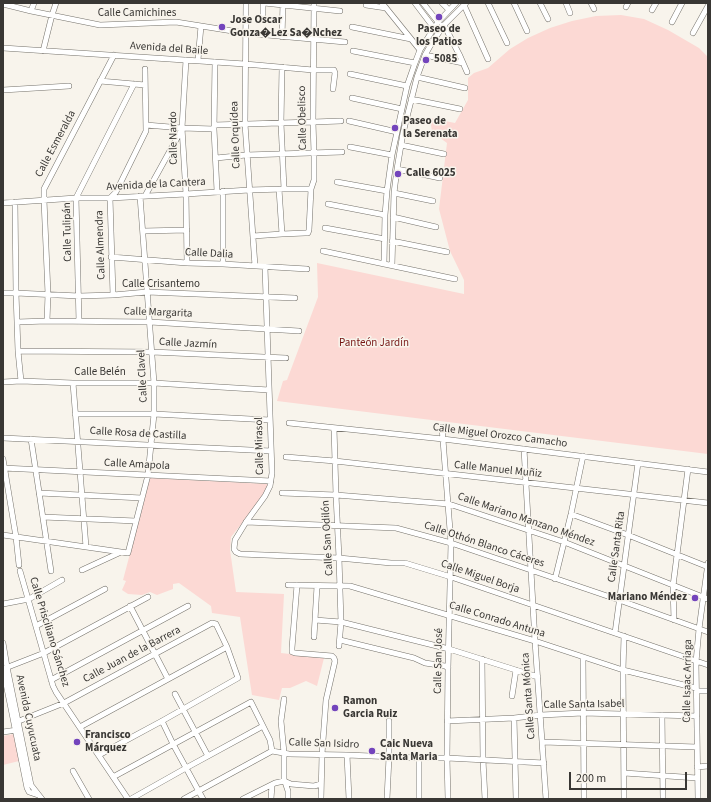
<!DOCTYPE html>
<html>
<head>
<meta charset="utf-8">
<style>
	body { margin:0 }
	#map { position:relative; width:711px; height:802px; overflow:hidden; background:#f8f4ec; font-family:"Source Sans 3",sans-serif }
	canvas { display:block }
	.frame { position:absolute; inset:0; border:4px solid #393734; pointer-events:none }
	.scale { position:absolute; left:569px; top:772px; width:118px; height:18px; box-sizing:border-box; border:2px solid #393734; border-top:0; padding-left:5px; font-size:12px; line-height:14px; white-space:nowrap; color:#393734; -webkit-text-stroke:3px #f8f4ec; paint-order:stroke }
</style>
</head>
<body>
<div id="map">
<canvas width="711" height="802"></canvas>
<div class="frame"></div>
<div class="scale">200 m</div>
</div>
<script>
const c = document.querySelector('canvas').getContext('2d');
c.lineJoin = 'round';
function fill(path, color) {
  c.fillStyle = color;
  c.fill(path, 'evenodd');
}
function poly(rows) {
  const path = new Path2D();
  for (const r of rows) {
    path.moveTo(r[0], r[1]);
    for (let i = 2; i < r.length; i += 2) path.lineTo(r[i], r[i + 1]);
  }
  return path;
}
function strokePath(path, color, width, dash) {
  c.strokeStyle = color;
  c.lineWidth = width;
  c.lineCap = dash ? 'butt' : 'round';
  c.setLineDash(dash || []);
  c.stroke(path);
}
function label(font, color, halo, rows, align = 'center') {
  c.font = font + ' "Source Sans 3",sans-serif';
  c.lineWidth = 3;
  c.setLineDash([]);
  c.textBaseline = 'middle';
  c.strokeStyle = halo;
  c.fillStyle = color;
  for (const [text, x, y, turn = 0] of rows) {
    c.save();
    c.translate(x, y);
    c.rotate((+turn || 0) * Math.PI / 180);
    c.textAlign = isNaN(turn) ? turn : align;
    if (halo) c.strokeText(text, 0, 0);
    c.fillText(text, 0, 0);
    c.restore();
  }
}
fill(poly([
	[621,15,644,19,668,30,699,48,708,57,708,454,277,401,283,381,287,380,318,297,317,263,464,294,464,280,450,251,439,209,447,143,432,132,430,118,455,123,468,100,468,78,474,73,488,68,510,49,528,38,550,28,572,21,596,16],
	[150,478,268,484,262,498,231,537,230,550,236,592,284,594,281,653,324,658,317,686,306,681,290,688,282,688,279,700,252,695,240,617,212,613,211,606,179,583,173,584,173,589,157,595,150,592,142,595,128,594,122,590,126,581,123,580],
	[14,734,19,761,3,765,3,736]
]), '#fcd9d4');
const minor = poly([
	[246,3,245,124,255,266],
	[264,3,340,11],
	[382,3,420,50],
	[415,3,434,28],
	[423,3,438,22],
	[442,3,449,10],
	[488,3,507,43],
	[514,3,527,31],
	[540,3,548,19],
	[566,3,570,13],
	[591,3,594,9],
	[3,4,31,11,100,25,176,22,245,33,345,42],
	[366,5,386,8],
	[464,5,488,59],
	[626,7,628,3],
	[652,10,656,3],
	[31,11,34,3],
	[263,14,263,3],
	[672,22,682,3],
	[442,25,444,25,460,56,467,72],
	[352,27,411,39],
	[693,33,708,6],
	[282,37,283,3],
	[3,48,245,64,313,70,334,70,335,73,333,89],
	[43,51,52,15,56,3],
	[353,51,415,63],
	[425,55,463,63],
	[186,60,182,128,186,194,187,263],
	[198,60,201,26],
	[215,62,214,129,217,191],
	[282,67,281,123,284,189],
	[350,74,407,86],
	[417,77,465,88],
	[100,81,145,85],
	[3,90,69,86],
	[352,98,402,109],
	[411,99,460,109],
	[349,121,397,132],
	[146,125,182,128,214,129],
	[214,125,313,122,341,121],
	[401,145,444,154],
	[350,147,392,155],
	[216,158,246,155,342,152],
	[397,169,440,178],
	[337,182,387,191],
	[279,189,282,234],
	[394,193,433,201],
	[145,196,182,129],
	[15,202,16,293,18,351,21,381],
	[3,203,76,198,110,198,186,194,249,190,284,189,311,189],
	[328,204,385,215],
	[393,217,436,227],
	[325,228,385,239],
	[143,231,187,230],
	[253,236,282,234,305,233,308,233,309,230,311,189,314,180,314,153,313,122,314,3],
	[392,241,447,252],
	[323,251,455,279],
	[111,257,187,263,223,264,307,269],
	[384,263,385,215,387,191,392,155,407,86,415,63,420,50,438,22,456,3],
	[223,264,223,191],
	[392,265,394,193,397,169,403,133,417,77,425,55,433,41,444,25,466,3],
	[265,267,272,473,270,486,265,496,246,522,235,540,234,549,236,552,240,554,339,558,391,563,405,563,451,577,708,665],
	[3,293,16,293,79,296,113,295,147,292,295,298],
	[113,295,110,198,116,192,146,131,145,69],
	[47,321,48,294,44,200,44,189,114,55],
	[17,322,47,321,150,322,299,331],
	[79,322,76,198,134,84],
	[18,351,152,352,286,358],
	[3,382,21,381,73,383,154,383,269,390],
	[73,383,86,547],
	[75,414,154,414,270,420],
	[289,423,443,439,708,472],
	[442,427,451,543,448,668,447,758,448,799],
	[334,428,336,495,339,558,341,622,339,646],
	[3,438,271,451],
	[31,439,51,571],
	[524,449,535,641,546,799],
	[286,457,335,461,708,503],
	[3,459,16,537,19,565],
	[3,468,271,481],
	[39,493,142,498],
	[282,493,336,495,449,504,564,542,708,599],
	[571,514,628,535,708,567],
	[43,517,136,521],
	[246,522,396,528,451,543,619,600,708,632],
	[3,535,128,553,148,475,154,414,154,383,140,196],
	[82,570,121,552],
	[20,571,53,686,56,692,128,799],
	[555,579,571,514,583,456],
	[288,585,350,586,535,641,623,670,696,688],
	[297,585,292,648,292,652,295,653,332,656,334,658,335,661,326,700,322,754,321,799],
	[3,604,29,599,62,580],
	[130,606,168,679],
	[315,620,341,622,449,649,538,677],
	[674,620,673,586,688,469],
	[36,626,105,589],
	[615,633,638,463],
	[624,636,623,670,624,799],
	[314,637,317,586],
	[340,640,414,658,425,663,445,666,448,668],
	[3,643,7,667,31,785,42,799],
	[583,657,584,799],
	[482,659,483,760,485,799],
	[3,669,44,653,148,597],
	[3,669,27,788,29,792,38,795],
	[51,680,188,606],
	[696,691,708,691],
	[175,694,208,756],
	[512,696,516,670],
	[284,699,281,721,284,753,284,779,288,791,288,799],
	[662,715,663,799],
	[514,718,516,799],
	[162,721,173,744,203,799],
	[447,721,514,718,541,715,583,713,697,716],
	[14,723,64,703,212,623,216,624,227,647,238,678,162,721,99,755],
	[80,727,227,647],
	[3,732,17,730],
	[543,742,697,747],
	[272,751,289,754,347,755,419,758,447,758,544,763],
	[347,755,349,799],
	[697,767,708,766],
	[73,771,89,799],
	[624,773,697,778],
	[113,777,251,702,270,740,272,751],
	[284,781,291,784,314,786,321,784],
	[131,799,186,768,263,726],
	[184,799,272,751],
	[243,799,275,783,284,781],
	[271,799,272,785],
	[387,799,389,757,389,721],
	[419,799,419,758],
	[698,799,696,662,699,629,708,563]
]);
strokePath(minor, '#75726b', 6);
strokePath(minor, '#fff', 5);
for (const [x, y, r, color] of [
	[439,17,4,"#7344bc"],
	[222,27,4,"#7344bc"],
	[426,60,4,"#7344bc"],
	[395,128,4,"#7344bc"],
	[398,174,4,"#7344bc"],
	[695,598,4,"#7344bc"],
	[335,708,4,"#7344bc"],
	[77,742,4,"#7344bc"],
	[372,751,4,"#7344bc"]
]) {
  const dot = new Path2D();
  dot.arc(x, y, r, 0, 2 * Math.PI);
  c.fillStyle = color;
  c.fill(dot);
  strokePath(dot, '#f8f4ec', 1.5);
}
label('11px', '#393734', '#f8f4ec', [
	["Calle Camichines",137,14],
	["Avenida del Baile",169,49,4],
	["Calle Obelisco",303,118,-91],
	["Calle Orquídea",236,135,-92],
	["Calle Nardo",174,138,-91],
	["Calle Esmeralda",56,144,-62],
	["Avenida de la Cantera",156,185,-3],
	["Calle Tulipán",68,232,-91],
	["Calle Almendra",101,245,-92],
	["Calle Dalia",209,254,3],
	["Calle Crisantemo",161,285],
	["Calle Margarita",158,313,2],
	["Calle Jazmín",188,344,3],
	["Calle Belén",100,373],
	["Calle Clavel",143,376,-93],
	["Calle Rosa de Castilla",138,434,3],
	["Calle Miguel Orozco Camacho",500,436,7],
	["Calle Mirasol",260,446,-91],
	["Calle Amapola",137,465,3],
	["Calle Manuel Muñiz",498,470,6],
	["Calle Mariano Manzano Méndez",526,520,19],
	["Calle San Odilón",328,538,-93],
	["Calle Othón Blanco Cáceres",484,545,18],
	["Calle Santa Rita",617,547,-82],
	["Calle Miguel Borja",480,577,19],
	["Calle Conrado Antuna",497,620,17],
	["Calle Prisciliano Sánchez",49,632,73],
	["Calle Juan de la Barrera",132,655,-28],
	["Calle San José",439,661,-89],
	["Calle Isaac Arriaga",688,681,-89],
	["Calle Santa Mónica",529,696,-94],
	["Calle Santa Isabel",584,705,-1],
	["Avenida Cuyucuata",28,718,78],
	["Calle San Isidro",324,744,2]
]);
label('bold 11px', '#393734', '#f8f4ec', [
	["Jose Oscar",230,21],
	["Gonza�Lez Sa�Nchez",230,34],
	["Paseo de",439,30,"center"],
	["los Patios",439,43,"center"],
	["5085",434,60],
	["Paseo de",403,122],
	["la Serenata",403,135],
	["Calle 6025",406,174],
	["Mariano Méndez",687,598,"right"],
	["Ramon",343,702],
	["Garcia Ruiz",343,715],
	["Francisco",85,736],
	["Márquez",85,749],
	["Caic Nueva",380,745],
	["Santa Maria",380,758]
], 'left');
label('11px', '#771715', '#f8f4ec', [
	["Panteón Jardín",374,344]
]);
</script>
</body>
</html>
